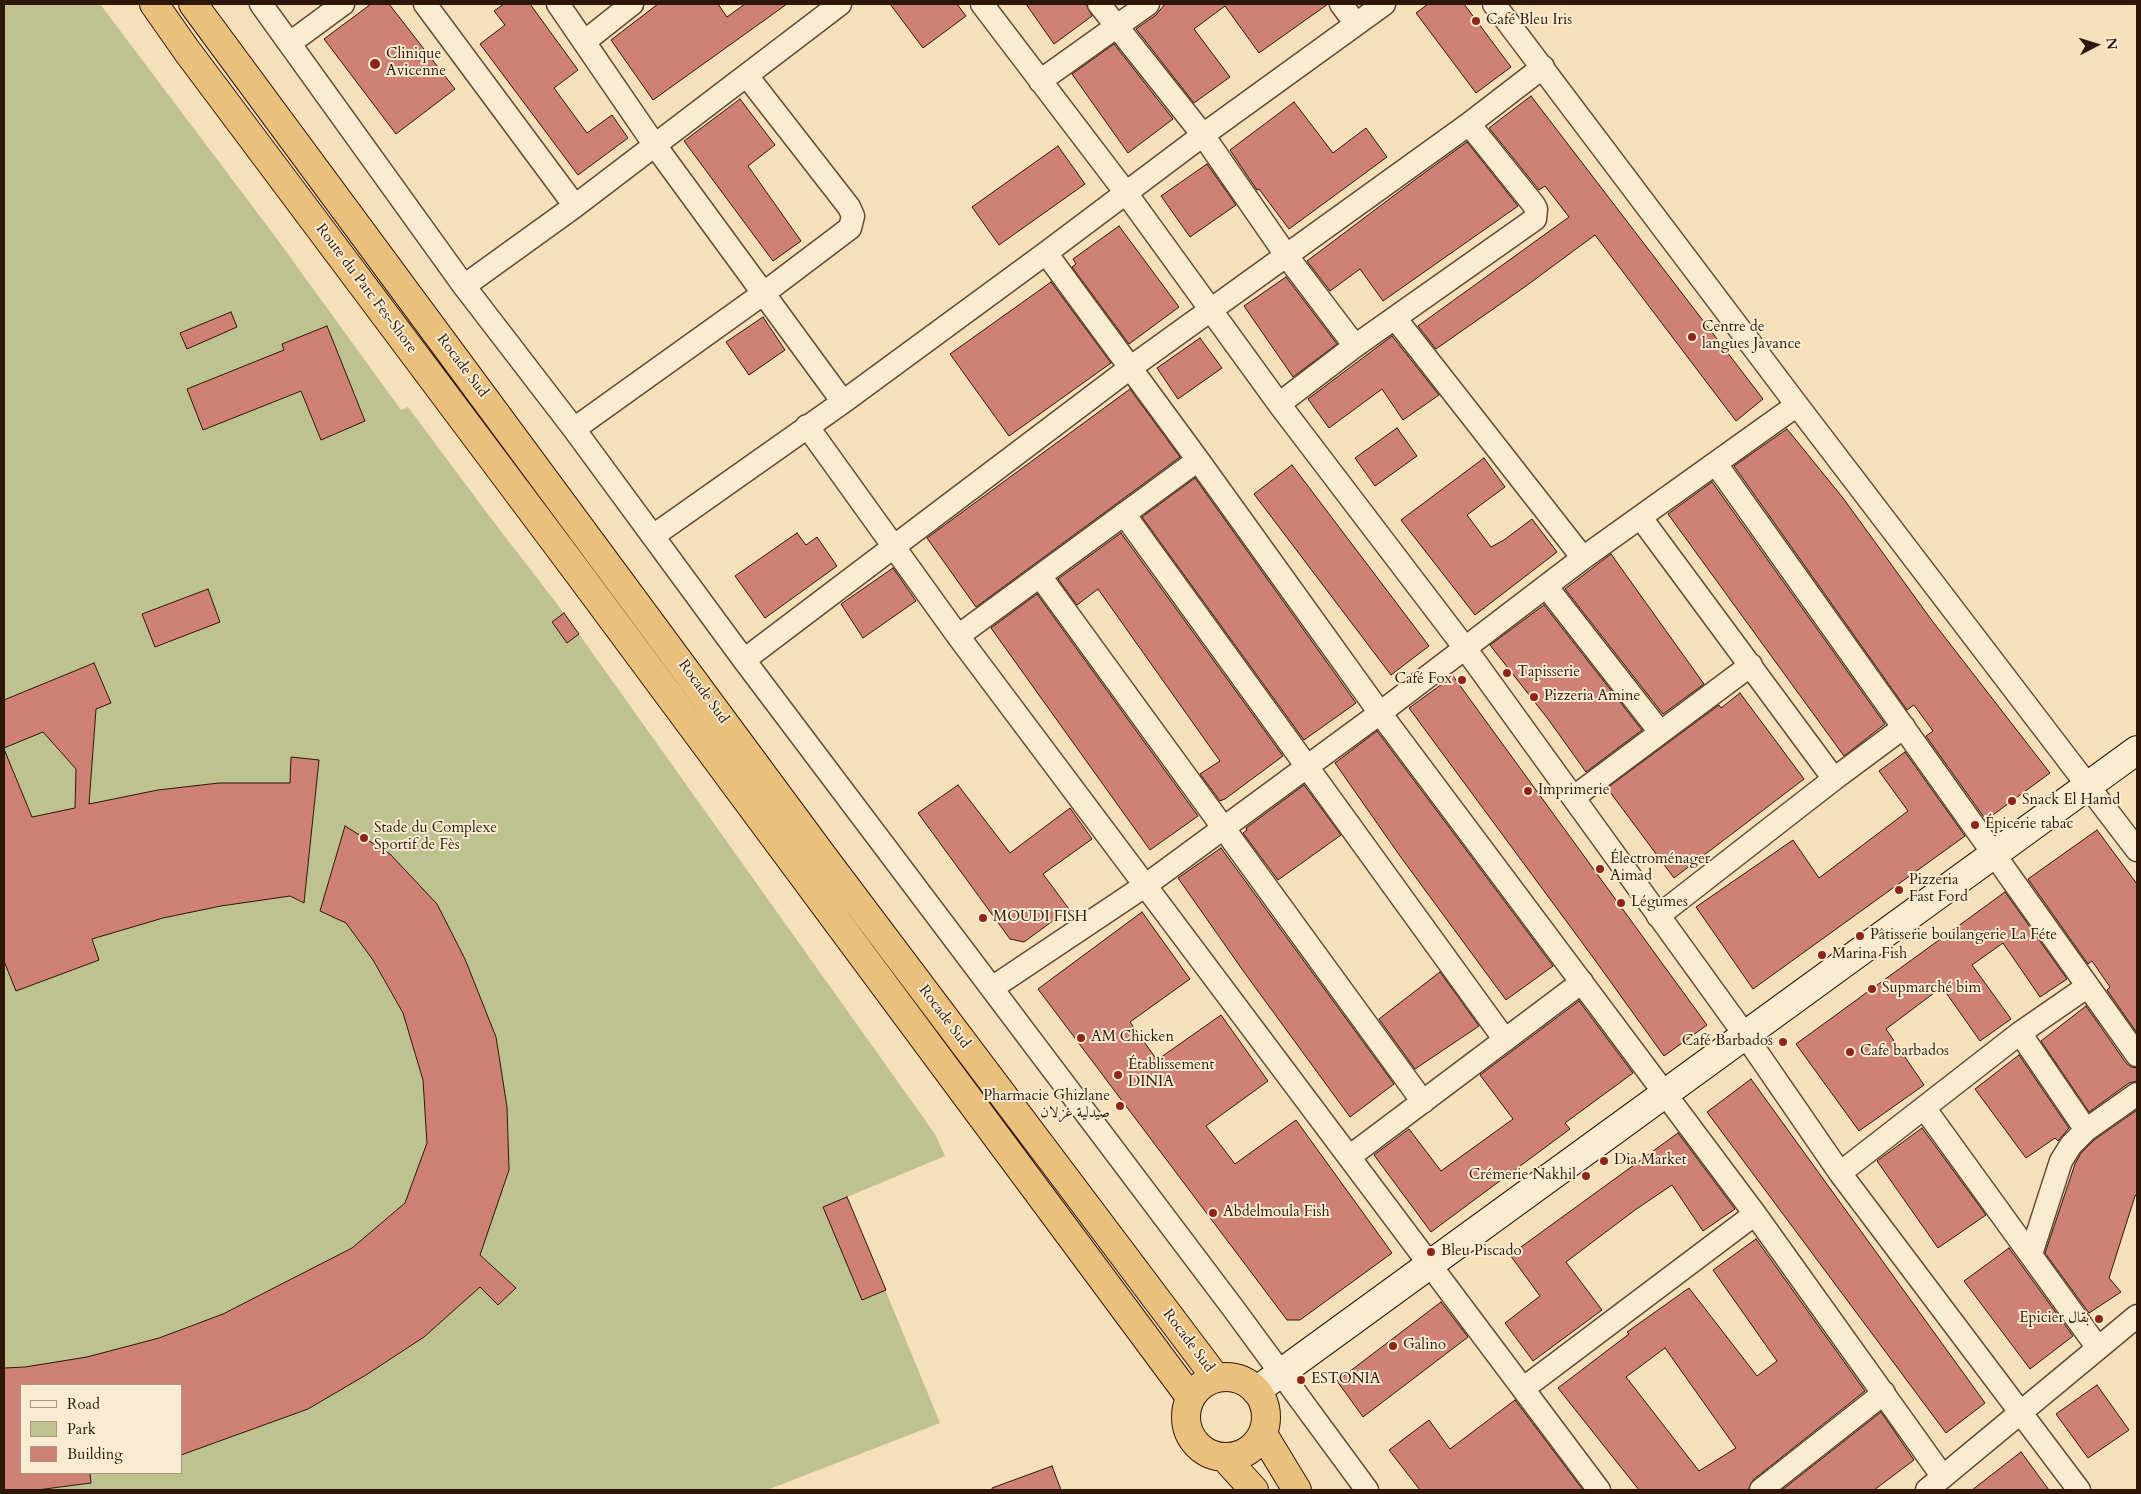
<!DOCTYPE html>
<html>
<head>
<meta charset="utf-8">
<style>
	body { margin:0 }
	#map { position:relative; width:2141px; height:1494px; overflow:hidden; background:#f6e0b9; font-family:Cardo,serif }
	canvas { display:block }
	.frame { position:absolute; inset:0; border:5px solid #2e1708; pointer-events:none }
	.legend { position:absolute; left:20px; top:1384px; width:162px; height:90px; box-sizing:border-box; background:#f9ebd2; border:1px solid #a89681; margin:0; padding:6px 9px; list-style:none; font-size:15px; color:#2e1708 }
	.legend li { display:flex; align-items:center; gap:10px; height:25px }
	.legend b { width:25px; border:1px solid #a89681 }
	.north { position:absolute; left:2071px; top:20px; width:50px; height:50px; -webkit-text-stroke:4px #f9ebd2; paint-order:stroke; rotate:85deg; font-size:14px; font-weight:700; line-height:20px; text-align:center; color:#2e1708 }
	.north::after { content:''; display:block; margin:auto; width:18px; height:22px; background:#2e1708; clip-path:polygon(50% 0,100% 100%,50% 72%,0 100%) }
</style>
</head>
<body>
<div id="map">
<canvas width="2141" height="1494"></canvas>
<div class="frame"></div>
<ul class="legend">
<li><b style="height:6px;background:#f9ebd2"></b>Road</li>
<li><b style="height:14px;background:#bdc28f"></b>Park</li>
<li><b style="height:14px;background:#cf8175"></b>Building</li>
</ul>
<div class="north">N</div>
</div>
<script>
const c = document.querySelector('canvas').getContext('2d');
c.lineJoin = 'round';
function fill(path, color) {
  c.fillStyle = color;
  c.fill(path, 'evenodd');
}
function poly(rows) {
  const path = new Path2D();
  for (const r of rows) {
    if (r.length === 3) {
      path.moveTo(r[0] + r[2], r[1]);
      path.arc(r[0], r[1], r[2], 0, 2 * Math.PI);
      continue;
    }
    path.moveTo(r[0], r[1]);
    for (let i = 2; i < r.length; i += 2) path.lineTo(r[i], r[i + 1]);
  }
  return path;
}
function strokePath(path, color, width, dash) {
  c.strokeStyle = color;
  c.lineWidth = width;
  c.lineCap = dash ? 'butt' : 'round';
  c.setLineDash(dash || []);
  c.stroke(path);
}
function label(font, color, halo, rows, align = 'center') {
  c.font = font + ' Cardo,Amiri,serif';
  c.lineWidth = 4;
  c.setLineDash([]);
  c.textBaseline = 'middle';
  c.strokeStyle = halo;
  c.fillStyle = color;
  for (const [text, x, y, turn = 0] of rows) {
    c.save();
    c.translate(x, y);
    c.rotate((+turn || 0) * Math.PI / 180);
    c.textAlign = isNaN(turn) ? turn : align;
    if (halo) c.strokeText(text, 0, 0);
    c.fillText(text, 0, 0);
    c.restore();
  }
}
fill(poly([
	[4,4,100,4,277,239,401,410,408,407,493,521,564,613,935,1134,945,1156,847,1197,940,1423,767,1490,4,1490],
	[21,1385,181,1385,181,1473,21,1473]
]), '#bdc28f');
const building = poly([
	[371,4,389,4,455,89,396,134,324,39,371,4],
	[504,4,530,4,578,70,554,88,587,133,612,115,628,138,578,175,480,44,505,25,494,11,504,4],
	[658,4,718,4,727,17,745,4,787,4,653,100,611,40,658,4],
	[890,4,957,4,966,16,923,48,890,4],
	[1026,4,1086,4,1092,16,1054,44,1026,4],
	[1165,4,1328,4,1259,53,1225,6,1194,29,1230,77,1194,103,1136,29,1156,15,1165,4],
	[1428,4,1464,4,1511,67,1476,93,1416,13,1428,4],
	[1114,44,1173,119,1128,153,1072,74,1114,44],
	[1531,96,1763,399,1736,421,1595,235,1526,286,1436,349,1418,326,1569,217,1545,186,1539,190,1489,128,1531,96],
	[740,99,775,145,748,166,801,241,773,261,684,141,740,99],
	[1294,102,1333,153,1366,128,1387,157,1289,229,1259,189,1257,190,1230,150,1294,102],
	[1467,142,1518,206,1383,301,1360,269,1330,291,1307,261,1416,179,1467,142],
	[1058,146,1085,184,999,245,972,207,1058,146],
	[1207,164,1236,205,1190,237,1161,196,1207,164],
	[1119,226,1179,307,1129,344,1072,267,1076,264,1073,259,1119,226],
	[1286,277,1337,344,1293,377,1244,306,1286,277],
	[1051,282,1111,363,1009,436,950,354,1051,282],
	[231,312,237,327,187,349,180,333,231,312],
	[763,317,785,350,749,375,726,342,763,317],
	[327,326,365,421,321,440,301,391,203,430,187,389,284,350,282,344,327,326],
	[1392,336,1439,395,1403,420,1382,389,1329,428,1308,399,1392,336],
	[1200,338,1222,368,1178,399,1157,368,1200,338],
	[1130,389,1180,457,976,607,927,538,1130,389],
	[1397,428,1417,456,1375,486,1355,458,1397,428],
	[1787,429,1843,498,1933,622,2050,773,1986,820,1926,736,1933,731,1914,705,1907,710,1734,466,1787,429],
	[1484,458,1505,487,1467,515,1491,547,1504,540,1532,519,1557,552,1475,615,1401,520,1484,458],
	[1292,465,1429,646,1391,675,1254,494,1292,465],
	[1195,478,1356,703,1304,740,1142,517,1195,478],
	[1712,482,1885,724,1844,756,1668,514,1712,482],
	[797,533,806,545,817,537,837,566,765,618,735,576,797,533],
	[1121,533,1283,756,1225,799,1220,801,1200,774,1220,761,1098,589,1077,605,1058,579,1121,533],
	[1611,554,1704,684,1663,714,1565,589,1611,554],
	[893,568,916,601,863,638,841,604,893,568],
	[208,589,220,622,155,647,142,614,208,589],
	[1037,594,1198,816,1150,850,991,628,1037,594],
	[1544,605,1642,730,1586,772,1548,719,1490,645,1544,605],
	[564,613,579,634,567,643,552,622,564,613],
	[94,663,111,703,96,709,89,804,158,790,219,783,290,783,291,757,319,760,304,903,290,896,221,906,163,918,92,939,99,960,16,991,4,961,4,749,32,817,75,808,76,769,43,732,4,748,4,700,94,663],
	[1453,676,1707,1025,1664,1056,1592,956,1409,708,1453,676],
	[1740,693,1804,779,1674,878,1607,788,1719,705,1721,708,1740,693],
	[1377,731,1553,966,1506,1000,1400,856,1335,763,1377,731],
	[1905,752,1965,836,1753,989,1696,907,1793,840,1819,878,1908,811,1879,771,1905,752],
	[958,785,1010,853,1070,808,1092,839,1043,874,1069,909,1024,942,1010,939,918,813,958,785],
	[1304,785,1341,835,1278,880,1243,833,1247,830,1246,828,1304,785],
	[345,826,390,854,437,904,465,959,496,1037,507,1107,509,1170,480,1255,516,1288,498,1305,480,1287,424,1337,366,1375,308,1409,181,1455,181,1385,21,1385,21,1473,90,1473,91,1483,37,1490,4,1490,4,1368,25,1367,87,1357,159,1338,223,1314,352,1248,405,1203,427,1143,423,1080,403,1013,373,960,346,923,320,911,345,826],
	[2097,830,2137,884,2137,1033,2107,990,2110,987,2092,961,2088,964,2028,879,2097,830],
	[1221,848,1394,1084,1350,1117,1244,972,1178,878,1221,848],
	[2005,892,2067,979,2040,997,2003,943,1972,965,2011,1019,1980,1041,1942,987,1886,1029,1924,1085,1859,1131,1796,1044,2005,892],
	[1142,912,1190,979,1130,1022,1157,1060,1221,1015,1268,1081,1206,1126,1235,1164,1296,1120,1392,1253,1300,1320,1287,1320,1038,989,1142,912],
	[1440,972,1479,1026,1415,1069,1379,1019,1440,972],
	[1579,1001,1633,1073,1565,1123,1570,1129,1431,1232,1374,1155,1409,1129,1441,1171,1513,1119,1480,1075,1579,1001],
	[2086,1006,2126,1063,2131,1067,2137,1068,2137,1081,2129,1083,2089,1112,2041,1041,2086,1006],
	[2019,1055,2069,1128,2058,1141,2055,1138,2026,1158,1975,1089,2019,1055],
	[1751,1079,1985,1403,1946,1433,1707,1112,1751,1079],
	[2137,1110,2137,1194,2135,1196,2109,1278,2121,1292,2089,1313,2045,1253,2075,1164,2081,1153,2094,1140,2137,1110],
	[1922,1128,1986,1215,1938,1248,1877,1161,1922,1128],
	[1678,1133,1735,1209,1703,1231,1672,1185,1635,1210,1566,1262,1602,1310,1533,1361,1505,1323,1540,1296,1510,1255,1678,1133],
	[847,1197,886,1290,862,1300,823,1207,847,1197],
	[1756,1239,1865,1391,1753,1480,1748,1490,1639,1490,1558,1388,1629,1334,1627,1332,1689,1288,1757,1376,1777,1361,1713,1270,1756,1239],
	[1665,1348,1736,1448,1699,1471,1626,1377,1665,1348],
	[2009,1248,2073,1336,2030,1369,1964,1281,2009,1248],
	[1441,1302,1468,1337,1363,1417,1337,1381,1441,1302],
	[2097,1385,2129,1430,2088,1458,2056,1414,2097,1385],
	[1515,1400,1583,1490,1420,1490,1389,1450,1429,1420,1450,1449,1515,1400],
	[1881,1412,1914,1460,1874,1490,1782,1490,1881,1412],
	[2021,1452,2049,1490,1972,1490,2021,1452],
	[1052,1466,1061,1490,992,1490,992,1488,1052,1466]
]);
fill(building, '#cf8175');
strokePath(building, '#2e1708', 1);
const street = poly([
	[261,4,464,286,574,429,744,660,1233,1308,1367,1490],
	[425,4,575,206],
	[558,4,654,144,843,402],
	[982,4,1126,193,1279,404,1465,648,1745,1035,1840,1173,2079,1490],
	[1099,4,1203,135,1286,255,1355,346],
	[1341,4,1356,24],
	[1494,4,1797,405,2137,850],
	[584,42,632,4],
	[290,43,343,4],
	[1040,81,1148,4],
	[1046,253,1198,460,1380,713,1755,1214,1943,1477],
	[464,286,575,206,840,4],
	[1395,318,1583,558],
	[1279,404,1355,346,1535,219,1536,209,1534,205,1469,124],
	[807,426,958,636,1599,1490],
	[574,429,764,293,850,228,853,216,849,207,747,76],
	[1716,464,2137,1055],
	[1124,514,1505,1040],
	[1641,518,1834,779],
	[653,536,843,402,1046,253,1203,135,1384,4],
	[1040,576,1423,1102],
	[1546,586,1660,732],
	[958,636,1198,460],
	[744,660,1130,368,1469,124,1543,67],
	[1574,797,1751,665],
	[1658,916,1834,779,1904,727],
	[992,988,1146,885,1380,713,1583,558,1797,405],
	[2020,1033,2086,1130],
	[1925,1109,2098,1348],
	[1349,1157,1582,982],
	[1840,1173,2020,1033,2088,986],
	[2031,1254,2061,1161,2071,1145,2086,1130,2137,1094],
	[1524,1388,1755,1214],
	[1761,1490,1884,1393],
	[1927,1490,2137,1316]
]);
const secondary = poly([
	[1256,1391,2137,750]
]);
const highway = poly([
	[154,4,187,51,579,574,1190,1397],
	[193,4,825,859,1216,1378],
	[1226,1417,40],
	[1263,1434,1297,1490],
	[1225,1458,1254,1490]
]);
strokePath(street, '#604934', 25);
strokePath(secondary, '#2e1708', 30);
strokePath(highway, '#2e1708', 30);
strokePath(street, '#f9ebd2', 22);
strokePath(secondary, '#f9ebd2', 28);
strokePath(highway, '#ebc07c', 28);
for (const [x, y, r, color] of [
	[1476,21,5,"#8f2418"],
	[375,64,6,"#8f2418"],
	[1692,337,5,"#8f2418"],
	[1507,673,5,"#8f2418"],
	[1462,680,5,"#8f2418"],
	[1534,697,5,"#8f2418"],
	[1528,791,5,"#8f2418"],
	[2012,801,5,"#8f2418"],
	[1975,825,5,"#8f2418"],
	[364,838,5,"#8f2418"],
	[1600,869,5,"#8f2418"],
	[1899,890,5,"#8f2418"],
	[1621,903,5,"#8f2418"],
	[983,918,5,"#8f2418"],
	[1860,936,5,"#8f2418"],
	[1822,955,5,"#8f2418"],
	[1872,989,5,"#8f2418"],
	[1081,1038,5,"#8f2418"],
	[1783,1042,5,"#8f2418"],
	[1850,1052,5,"#8f2418"],
	[1118,1075,5,"#8f2418"],
	[1120,1106,5,"#8f2418"],
	[1604,1161,5,"#8f2418"],
	[1586,1176,5,"#8f2418"],
	[1213,1213,5,"#8f2418"],
	[1431,1252,5,"#8f2418"],
	[2099,1319,5,"#8f2418"],
	[1393,1346,5,"#8f2418"],
	[1301,1380,5,"#8f2418"]
]) {
  const dot = new Path2D();
  dot.arc(x, y, r, 0, 2 * Math.PI);
  c.fillStyle = color;
  c.fill(dot);
  strokePath(dot, '#f9ebd2', 2);
}
label('15px', '#2e1708', '#f9ebd2', [
	["Café Bleu Iris",1486,21],
	["Clinique",386,55],
	["Avicenne",386,72],
	["Centre de",1702,328],
	["langues Javance",1702,345],
	["Tapisserie",1517,673],
	["Café Fox",1452,680,"right"],
	["Pizzeria Amine",1544,697],
	["Imprimerie",1538,791],
	["Snack El Hamd",2022,801],
	["Épicerie tabac",1985,825],
	["Stade du Complexe",374,829],
	["Sportif de Fès",374,846],
	["Électroménager",1610,860],
	["Aimad",1610,877],
	["Pizzeria",1909,881],
	["Fast Ford",1909,898],
	["Légumes",1631,903],
	["MOUDI FISH",993,918],
	["Pâtisserie boulangerie La Féte",1870,936],
	["Marina Fish",1832,955],
	["Supmarché bim",1882,989],
	["AM Chicken",1091,1038],
	["Café Barbados",1773,1042,"right"],
	["Cafe barbados",1860,1052],
	["Établissement",1128,1066],
	["DINIA",1128,1083],
	["Pharmacie Ghizlane",1110,1097,"right"],
	["صيدلية غزلان",1110,1114,"right"],
	["Dia Market",1614,1161],
	["Crémerie Nakhil",1576,1176,"right"],
	["Abdelmoula Fish",1223,1213],
	["Bleu Piscado",1441,1252],
	["Epicier بقال",2089,1319,"right"],
	["Galino",1403,1346],
	["ESTONIA",1311,1380]
], 'left');
label('15px', '#2e1708', '#f9ebd2', [
	["Route du Parc Fes-Shore",366,289,53],
	["Rocade Sud",462,366,53],
	["Rocade Sud",703,692,54],
	["Rocade Sud",944,1017,53],
	["Rocade Sud",1188,1341,53]
]);
</script>
</body>
</html>
